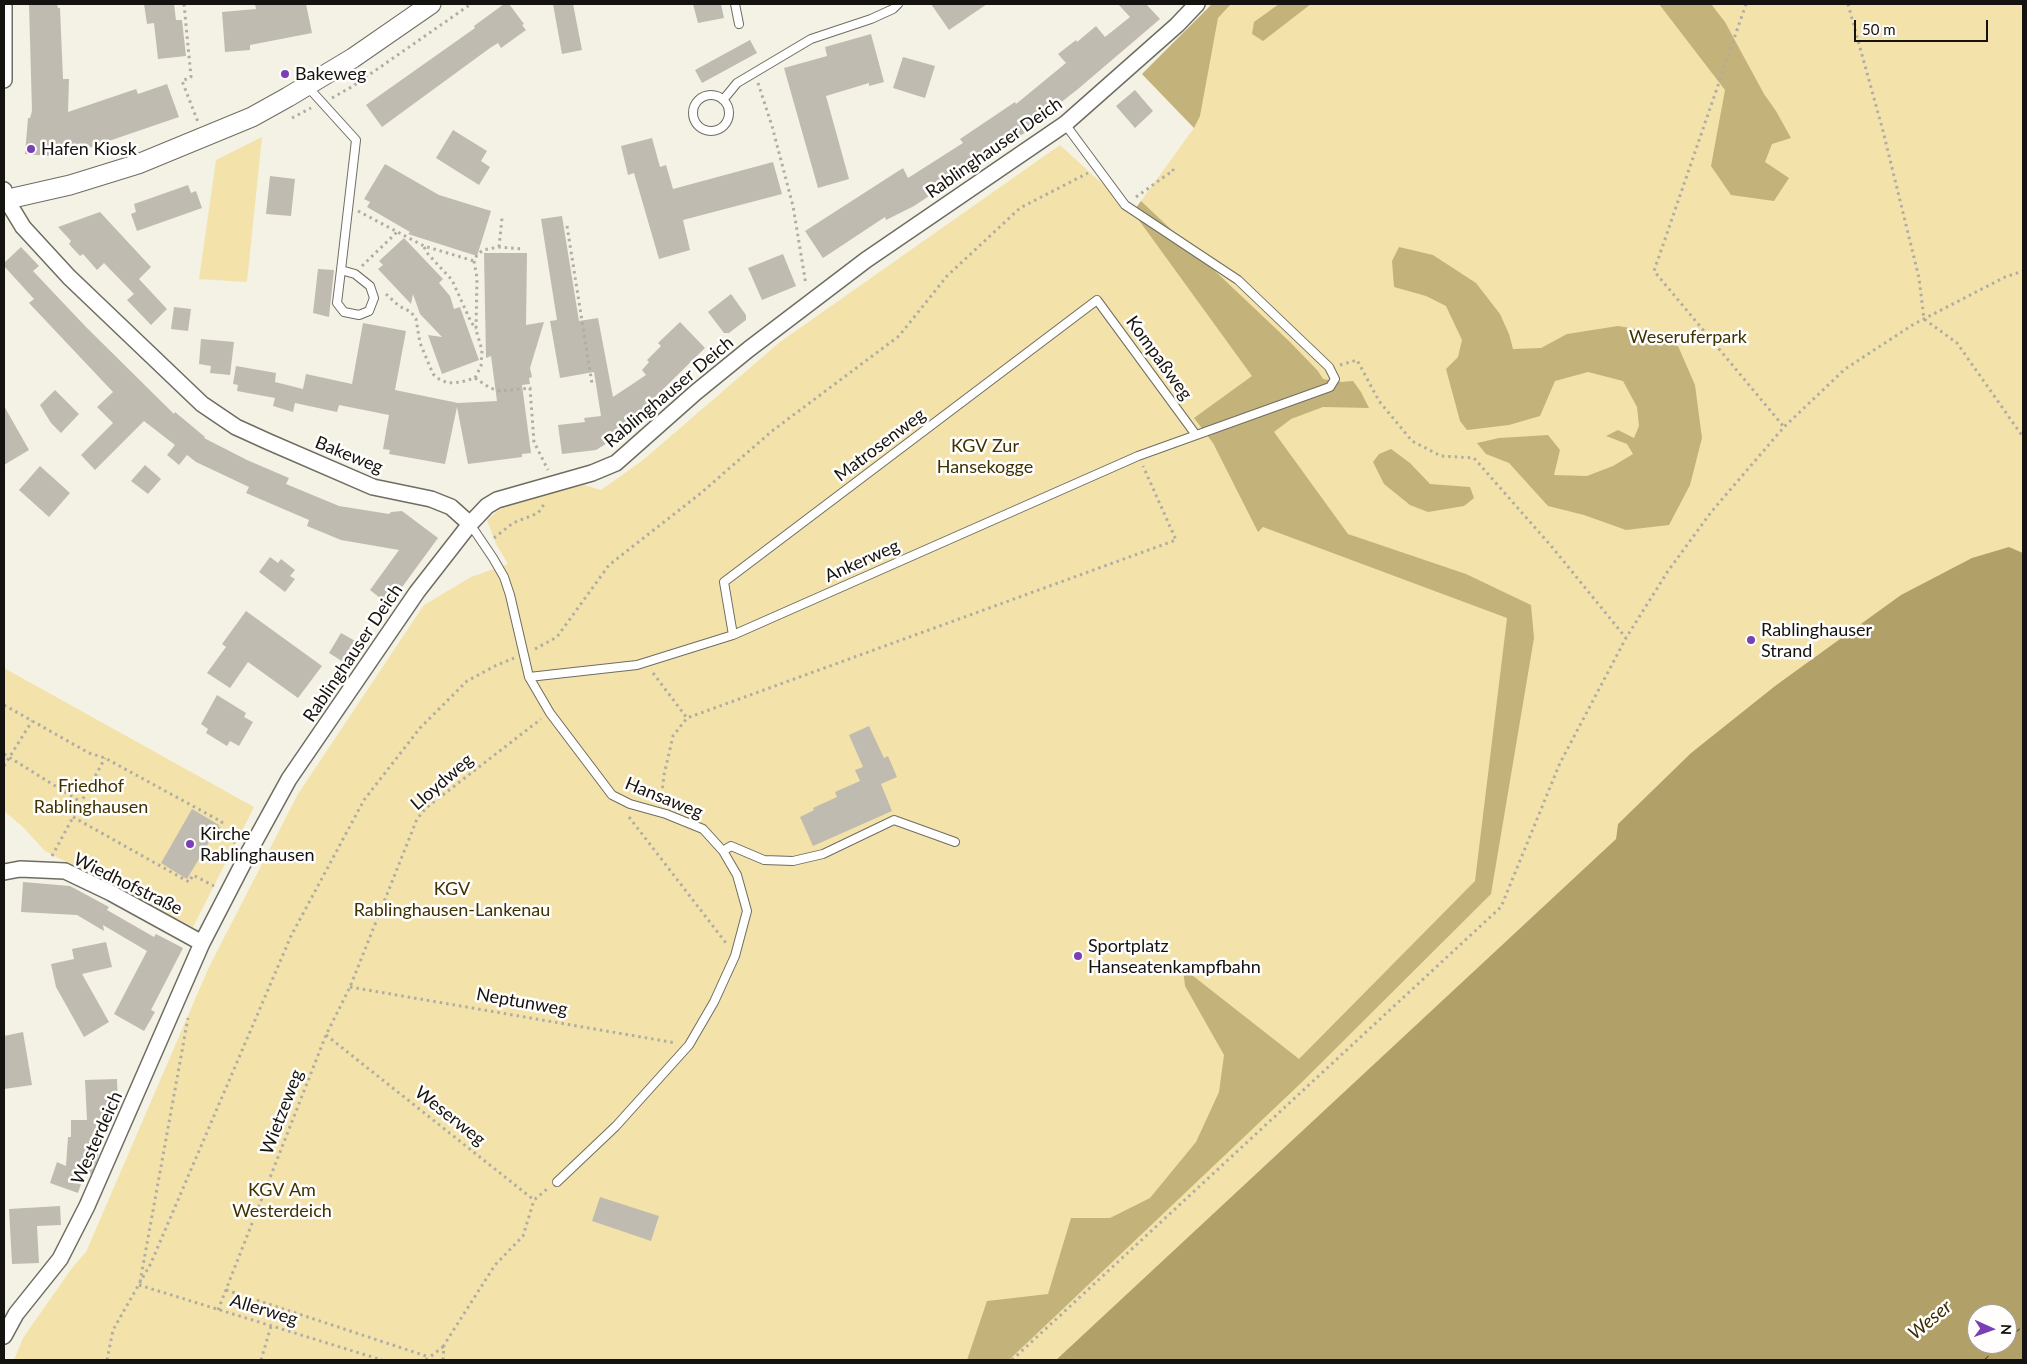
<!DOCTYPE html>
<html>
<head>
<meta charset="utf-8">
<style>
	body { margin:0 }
	#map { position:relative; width:2027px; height:1364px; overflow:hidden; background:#f4f1e5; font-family:Lato,sans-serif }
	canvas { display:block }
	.frame { position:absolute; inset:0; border:5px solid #14130f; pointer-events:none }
	.north { position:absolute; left:1967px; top:1304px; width:50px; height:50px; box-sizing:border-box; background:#fffefc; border:1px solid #a1a09d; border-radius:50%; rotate:92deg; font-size:14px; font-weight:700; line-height:20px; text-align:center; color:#14130f }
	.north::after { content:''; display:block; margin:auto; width:18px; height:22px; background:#7a3fb5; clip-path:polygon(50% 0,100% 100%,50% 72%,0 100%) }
	.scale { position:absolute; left:1854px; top:20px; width:134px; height:22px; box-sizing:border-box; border:2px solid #14130f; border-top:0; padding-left:6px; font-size:15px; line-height:18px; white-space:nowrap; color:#14130f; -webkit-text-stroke:4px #fffefc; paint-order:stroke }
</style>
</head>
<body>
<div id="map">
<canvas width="2027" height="1364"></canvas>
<div class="frame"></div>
<div class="north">N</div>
<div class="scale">50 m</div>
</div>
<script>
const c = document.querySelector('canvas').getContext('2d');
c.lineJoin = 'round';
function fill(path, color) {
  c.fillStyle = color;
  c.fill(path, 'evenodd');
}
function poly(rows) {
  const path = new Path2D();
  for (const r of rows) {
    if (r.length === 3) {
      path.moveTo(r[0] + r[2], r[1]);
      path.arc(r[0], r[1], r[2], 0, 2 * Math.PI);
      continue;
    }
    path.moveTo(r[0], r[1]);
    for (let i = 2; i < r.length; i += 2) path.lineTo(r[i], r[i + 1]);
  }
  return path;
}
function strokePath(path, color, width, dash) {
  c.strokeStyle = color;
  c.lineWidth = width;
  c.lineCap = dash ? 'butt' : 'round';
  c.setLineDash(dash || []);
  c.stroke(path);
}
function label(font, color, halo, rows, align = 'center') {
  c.font = font + ' Lato,sans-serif';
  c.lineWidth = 5;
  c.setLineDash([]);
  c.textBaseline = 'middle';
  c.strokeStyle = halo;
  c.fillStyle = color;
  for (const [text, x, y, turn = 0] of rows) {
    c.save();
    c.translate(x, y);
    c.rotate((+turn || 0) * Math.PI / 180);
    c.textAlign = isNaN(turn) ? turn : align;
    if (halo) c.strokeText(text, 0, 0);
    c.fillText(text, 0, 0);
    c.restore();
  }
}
fill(poly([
	[1212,4,2023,4,2023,553,2009,547,1775,686,1691,753,1618,824,1616,839,1056,1360,14,1360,23,1338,72,1268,86,1252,209,967,298,794,424,605,471,577,508,564,496,544,487,520,506,504,548,493,584,485,601,490,643,460,780,342,1060,145,1133,212,1194,128,1142,74],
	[262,137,247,282,199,279,216,160],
	[4,668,254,807,193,927,45,851,23,827,4,811]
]), '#f3e3ab');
fill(poly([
	[1212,4,1231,4,1218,18,1200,116,1194,128,1142,74],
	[1279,4,1311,4,1263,41,1252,34,1254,22],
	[1659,4,1711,4,1725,22,1764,94,1776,111,1791,138,1772,144,1765,162,1789,178,1774,201,1731,195,1711,166,1725,90],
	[1141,201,1290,342,1318,371,1323,379,1340,382,1353,381,1361,392,1369,408,1323,407,1291,419,1274,432,1348,534,1466,574,1531,605,1534,638,1491,894,1301,1083,1009,1360,967,1360,987,1301,1048,1294,1071,1218,1110,1218,1150,1198,1196,1142,1219,1092,1224,1055,1185,986,1183,968,1299,1059,1475,881,1507,618,1263,527,1258,532,1213,443,1194,418,1252,376,1133,212],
	[1399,247,1433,255,1476,283,1500,314,1509,334,1513,349,1541,348,1567,334,1618,326,1649,331,1678,346,1695,385,1702,438,1690,485,1669,525,1626,530,1584,515,1548,506,1509,463,1486,454,1477,443,1499,438,1548,435,1560,450,1554,475,1587,476,1613,466,1633,454,1627,444,1606,436,1618,430,1634,438,1639,426,1637,407,1623,381,1588,372,1555,381,1540,416,1509,425,1467,430,1460,421,1446,369,1458,357,1462,340,1446,306,1426,296,1394,287,1392,261],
	[1391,449,1410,463,1430,484,1470,487,1474,498,1464,506,1428,512,1410,505,1384,484,1373,462,1379,454]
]), '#c3b27a');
fill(poly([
	[2009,547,2023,553,2023,1360,1056,1360,1616,839,1618,824,1691,753,1775,686,1901,595,1972,558],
	[1977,1314,2007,1314,2007,1344,1977,1344]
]), '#b1a169');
strokePath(poly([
	[2007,1340,2023,1326],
	[1984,1360,2003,1344]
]), '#392d00', 1, [6, 5]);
fill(poly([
	[29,4,57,4,58,8,60,8,63,79,69,79,68,112,136,89,138,94,167,84,179,117,62,157,25,154,28,118,30,118,32,111],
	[144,4,174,4,176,20,182,20,186,56,158,59,154,23,147,24],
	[255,4,306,4,312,33,250,45,250,50,225,52,222,12,256,9],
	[504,4,509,4,524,24,522,25,526,30,501,48,498,43,490,48,382,127,366,105,475,28,474,26],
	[553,4,573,4,582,50,562,54],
	[693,4,721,4,724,18,698,23],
	[931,4,987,4,949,30],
	[1118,4,1146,4,1160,19,1078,89,1031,126,1032,128,914,206,886,220,885,217,823,258,805,231,903,168,908,178,963,143,960,139,1015,102,1016,104,1066,63,1058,54,1076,40,1077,42,1096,26,1105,37,1130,17],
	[871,34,884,82,869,86,869,83,826,96,849,179,818,188,784,68,827,56,825,47],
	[750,40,757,53,702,83,695,70],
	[903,57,935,66,925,98,893,88],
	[1135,90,1153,111,1135,128,1116,106],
	[453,130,487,151,481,161,490,167,479,185,436,158],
	[652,138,660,167,666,165,673,189,773,162,782,194,683,220,690,250,659,259,634,173,628,175,621,146],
	[385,164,439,195,491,211,477,256,408,234,410,232,367,207,370,202,364,199],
	[270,176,295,179,291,216,266,214],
	[188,185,191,193,196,191,202,208,137,231,131,214,136,212,134,204],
	[100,212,151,267,139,279,167,309,151,325,127,300,134,294,104,263,97,270,83,254,80,256,69,244,71,241,58,227],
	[562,216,579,321,598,318,613,397,646,375,642,370,649,362,647,360,661,346,658,343,680,322,705,348,649,403,651,407,627,424,630,429,596,450,562,454,558,425,585,422,584,418,601,416,594,372,560,378,550,321,557,320,541,219],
	[404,238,443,279,439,283,450,296,454,309,460,307,479,360,442,374,428,335,442,337,420,314,413,294,411,304,378,269,383,265,379,261],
	[21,247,39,266,33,271,86,327,174,414,175,412,205,437,204,438,247,460,289,478,286,484,339,506,389,514,391,512,402,511,438,538,389,605,370,590,399,550,341,540,307,526,309,520,246,493,249,487,196,462,187,455,179,465,167,455,175,445,144,421,95,470,81,455,113,423,97,407,113,392,29,303,34,299,4,266,4,263],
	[484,253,527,253,526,325,544,322,530,368,532,377,529,378,530,384,522,385,531,453,522,454,522,457,468,464,457,407,445,464,389,454,390,450,383,449,389,415,339,405,337,412,295,403,293,412,273,406,275,398,237,391,238,385,233,384,236,366,276,373,275,382,303,389,306,374,352,384,363,323,406,331,395,390,458,403,497,401,491,356,486,358],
	[783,254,796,286,762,300,748,268],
	[318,269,334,270,329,317,313,313],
	[731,294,746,315,746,320,729,333,724,333,708,312],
	[174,307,191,309,188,331,171,329],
	[201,339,234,342,230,375,210,373,211,366,199,364],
	[55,390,79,414,61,433,51,423,40,405],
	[4,406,29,450,4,465],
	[145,465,161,479,148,494,131,481],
	[40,466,70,493,49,517,19,490],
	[270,557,278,563,281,559,295,570,290,576,295,579,285,592,259,572],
	[246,611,322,666,298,698,248,662,230,688,207,673,226,647,222,644],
	[341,633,357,642,345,663,329,653],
	[217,695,246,713,244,717,253,722,239,746,230,741,227,746,206,733,208,729,201,724],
	[869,726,884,758,888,756,897,777,881,784,892,811,813,846,800,817,814,810,813,808,837,797,835,792,860,781,855,770,863,767,849,735],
	[192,809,219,825,187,879,161,863],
	[23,882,70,886,109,907,107,910,154,937,156,934,183,948,151,1010,155,1012,144,1031,114,1014,147,951,103,925,104,931,77,915,21,912],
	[106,942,112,967,82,974,109,1022,84,1037,56,987,51,964,74,959,72,949],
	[23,1032,32,1085,4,1089,4,1036],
	[117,1079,118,1108,104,1108,103,1139,99,1139,98,1158,91,1174,85,1172,78,1193,50,1183,57,1162,66,1166,68,1137,71,1137,71,1120,87,1120,85,1080],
	[600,1197,659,1216,651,1241,592,1221],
	[60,1206,61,1225,37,1226,39,1263,12,1264,9,1209]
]), '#bfbbb0');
const service = poly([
	[735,4,739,24],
	[307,86,356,140,341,270],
	[711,113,18],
	[723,100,737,83,811,39,871,19,893,9,898,4],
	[341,270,355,274,370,286,374,298,369,311,359,315,344,312,337,303,341,270],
	[470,524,493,558,504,577,510,595,529,677,550,713,612,795,630,804,666,814,703,829,723,851,737,875,747,911,735,956,714,1002,689,1045,616,1126,557,1182],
	[733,635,724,582,1097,300,1196,435],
	[529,677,637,665,733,635,1138,456,1330,387,1335,379,1329,367,1238,280,1125,205,1065,124],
	[723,851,731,846,764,860,793,861,823,854,894,820,955,842]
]);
const minor = poly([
	[4,80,4,4],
	[4,190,6,199,23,227,69,277,202,404,236,427,269,442,373,487,431,499,451,507,470,524],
	[4,872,20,869,65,871,111,893,202,943],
	[4,1336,16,1314,60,1259,87,1206,202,943,250,850,289,779,417,592,470,524,487,506,497,500,592,473,616,463,695,393,749,349,866,260,1065,124,1177,25,1197,4]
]);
const tertiary = poly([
	[4,200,70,185,138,164,252,117,288,97,353,58,431,4]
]);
strokePath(service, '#6f6c62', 10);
strokePath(minor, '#6f6c62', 18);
strokePath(tertiary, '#6f6c62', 21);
strokePath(poly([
	[184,4,191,77,182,81,198,122],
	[1746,4,1654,271,1784,427],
	[1848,4,1883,131,1919,278,1924,319,1957,343,2023,437],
	[758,83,772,126,793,206,806,285],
	[332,98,353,86,471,4],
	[292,118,311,108],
	[1136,197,1168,174,1173,172,1173,167],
	[358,211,424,246,474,261],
	[567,226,592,384],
	[424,247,428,254,452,280,471,322,476,329],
	[499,247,502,218],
	[362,266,397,232],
	[386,294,399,306,411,312,416,319,420,343,433,374,439,379,448,383,461,382,475,378,481,366,482,350,476,330,477,278,474,261,477,255,483,250,499,247,522,249],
	[1340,365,1357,360,1379,401,1412,441,1441,456,1474,458,1552,547,1626,638],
	[475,378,490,388,500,391,530,388,534,442,548,470],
	[494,538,513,523,538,513,545,503],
	[535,649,557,637,609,565,701,493,772,431,899,336,947,276,1020,208,1088,173],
	[653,673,687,718,1176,540,1143,466],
	[4,705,89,753,105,758,222,822,216,833,236,843],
	[4,754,81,802],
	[4,766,32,721],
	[661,801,664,775,673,736,687,718],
	[73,817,189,882,193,875,214,886],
	[629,817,726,943],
	[52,856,105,758],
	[350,987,676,1043],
	[326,1035,534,1200,547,1189],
	[140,1282,188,1018],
	[139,1285,382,1360],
	[226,1290,429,1357],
	[218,1310,326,1035,350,987,417,819,426,808,541,719],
	[107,1360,113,1330,151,1263,291,936,364,800,420,728,467,681,495,666,514,658],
	[261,1360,271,1326],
	[426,1360,444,1346],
	[443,1360,444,1345,495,1265,523,1236,534,1200],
	[1012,1360,1501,907,1560,763,1626,638,1668,571,1712,511,1784,427,1845,369,1914,324,2005,277,2023,271]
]), '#b0ada4', 3, [2.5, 4]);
strokePath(service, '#fff', 8);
strokePath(minor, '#fff', 15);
strokePath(tertiary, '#fff', 19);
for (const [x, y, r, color] of [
	[285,74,5,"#7a3fb5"],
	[31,149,5,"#7a3fb5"],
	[1751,640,5,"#7a3fb5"],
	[190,844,5,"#7a3fb5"],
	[1078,956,5,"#7a3fb5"]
]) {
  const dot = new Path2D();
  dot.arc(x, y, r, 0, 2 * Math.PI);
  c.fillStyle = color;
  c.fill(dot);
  strokePath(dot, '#fffefc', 2);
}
label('18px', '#14130f', '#fffefc', [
	["Bakeweg",295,74],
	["Hafen Kiosk",41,149],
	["Rablinghauser",1761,630],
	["Strand",1761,651],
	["Kirche",200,834],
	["Rablinghausen",200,855],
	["Sportplatz",1088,946],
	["Hanseatenkampfbahn",1088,967]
], 'left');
label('18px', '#14130f', '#fffefc', [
	["Rablinghauser Deich",994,148,-35],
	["Kompaßweg",1159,358,54],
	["Rablinghauser Deich",669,392,-40],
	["Matrosenweg",880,445,-37],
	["Bakeweg",349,455,22],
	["Ankerweg",862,561,-24],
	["Rablinghauser Deich",353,653,-56],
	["Lloydweg",442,782,-41],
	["Hansaweg",664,798,22],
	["Wiedhofstraße",128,884,26],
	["Neptunweg",522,1002,10],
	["Wietzeweg",282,1112,-69],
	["Weserweg",450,1116,38],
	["Westerdeich",97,1138,-66],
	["Allerweg",264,1310,17]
]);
label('18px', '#3e3202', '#fffefc', [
	["Weseruferpark",1688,337],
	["KGV Zur",985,446],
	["Hansekogge",985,467],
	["Friedhof",91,786],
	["Rablinghausen",91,807],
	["KGV",452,889],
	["Rablinghausen-Lankenau",452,910],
	["KGV Am",282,1190],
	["Westerdeich",282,1211]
]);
label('italic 19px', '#392d00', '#fffefc', [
	["Weser",1930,1320,-40]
]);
</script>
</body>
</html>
